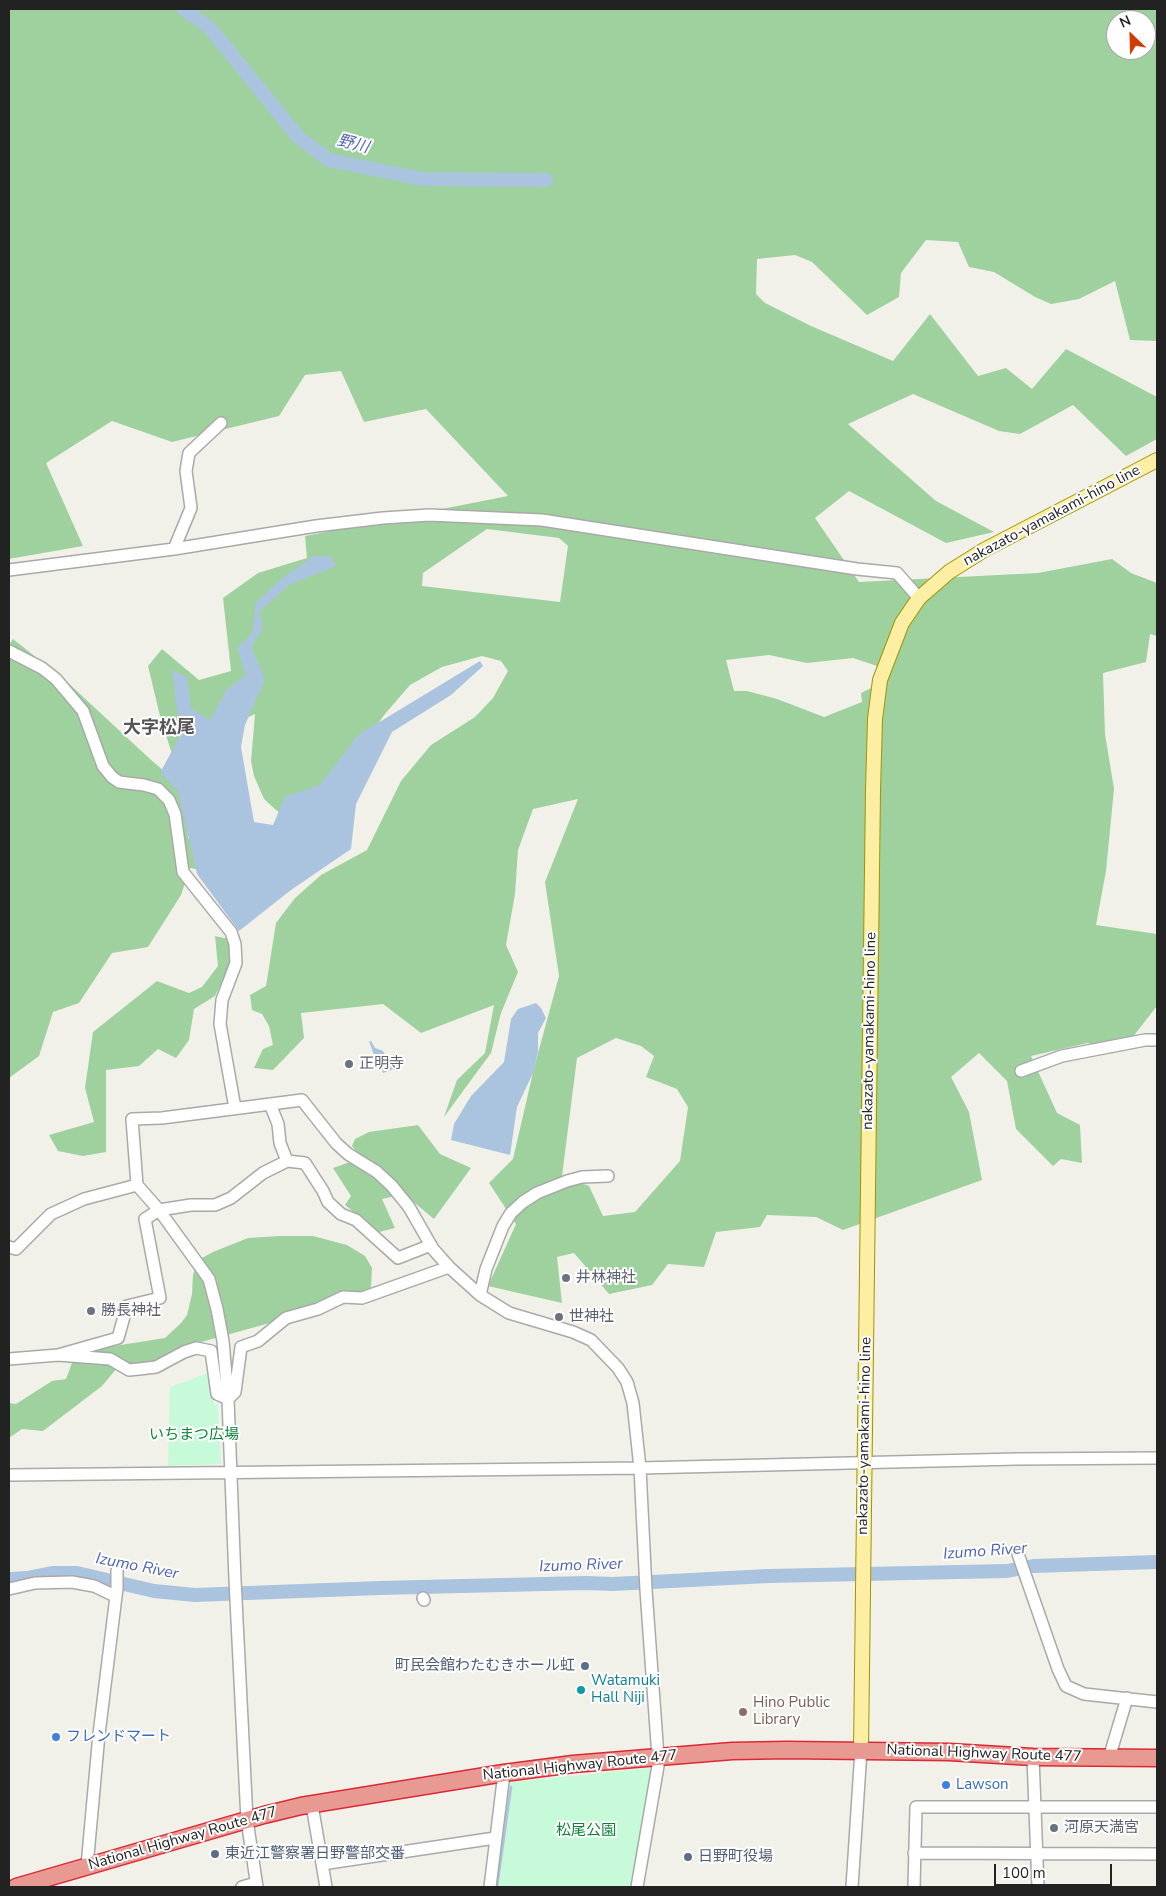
<!DOCTYPE html>
<html>
<head>
<meta charset="utf-8">
<style>
	body { margin:0 }
	#map { position:relative; width:1166px; height:1896px; overflow:hidden; background:#f2f1e9; font-family:"Nunito Sans",sans-serif }
	canvas { display:block }
	.frame { position:absolute; inset:0; border:10px solid #222; pointer-events:none }
	.north { position:absolute; left:1106px; top:10px; width:50px; height:50px; box-sizing:border-box; background:#fff; border:1px solid #a7a7a7; border-radius:50%; rotate:336deg; font-size:14px; font-weight:700; line-height:20px; text-align:center; color:#222 }
	.north::after { content:''; display:block; margin:auto; width:18px; height:22px; background:#d33a00; clip-path:polygon(50% 0,100% 100%,50% 72%,0 100%) }
	.scale { position:absolute; left:994px; top:1864px; width:118px; height:22px; box-sizing:border-box; border:2px solid #222; border-top:0; padding-left:6px; font-size:15px; line-height:18px; white-space:nowrap; color:#222; -webkit-text-stroke:4px #fff; paint-order:stroke }
</style>
</head>
<body>
<div id="map">
<canvas width="1166" height="1896"></canvas>
<div class="frame"></div>
<div class="north">N</div>
<div class="scale">100 m</div>
</div>
<script>
const c = document.querySelector('canvas').getContext('2d');
c.lineJoin = 'round';
function fill(path, color) {
  c.fillStyle = color;
  c.fill(path, 'evenodd');
}
function poly(rows) {
  const path = new Path2D();
  for (const r of rows) {
    path.moveTo(r[0], r[1]);
    for (let i = 2; i < r.length; i += 2) path.lineTo(r[i], r[i + 1]);
  }
  return path;
}
function strokePath(path, color, width, dash) {
  c.strokeStyle = color;
  c.lineWidth = width;
  c.lineCap = dash ? 'butt' : 'round';
  c.setLineDash(dash || []);
  c.stroke(path);
}
function label(font, color, halo, rows, align = 'center') {
  c.font = font + ' "Nunito Sans","Noto Sans JP",sans-serif';
  c.lineWidth = 4;
  c.setLineDash([]);
  c.textBaseline = 'middle';
  c.strokeStyle = halo;
  c.fillStyle = color;
  for (const [text, x, y, turn = 0] of rows) {
    c.save();
    c.translate(x, y);
    c.rotate((+turn || 0) * Math.PI / 180);
    c.textAlign = isNaN(turn) ? turn : align;
    if (halo) c.strokeText(text, 0, 0);
    c.fillText(text, 0, 0);
    c.restore();
  }
}
fill(poly([
	[9,9,1157,9,1157,341,1130,340,1115,281,1079,299,1051,304,1035,297,994,272,969,267,958,242,926,240,901,273,899,297,867,315,812,262,795,255,757,259,756,294,765,303,811,326,893,361,930,314,978,376,1006,368,1032,389,1066,349,1157,397,1157,439,1126,456,1073,405,1020,434,999,431,913,394,848,424,936,501,994,532,946,543,849,491,815,518,859,582,1038,573,1112,559,1131,573,1157,583,1157,636,1150,634,1146,662,1103,673,1105,734,1114,789,1106,871,1096,925,1157,934,1157,1006,1121,1052,1088,1043,1031,1056,1057,1113,1080,1125,1082,1163,1061,1159,1053,1166,1016,1129,1007,1081,979,1053,951,1077,969,1112,982,1180,843,1230,816,1217,767,1215,760,1227,716,1232,704,1267,668,1264,652,1285,609,1294,574,1253,557,1257,562,1303,488,1286,516,1224,489,1183,513,1159,534,1068,559,976,545,882,578,799,533,809,518,850,515,894,506,945,518,972,501,1013,491,1053,444,1117,457,1080,485,1053,494,1005,421,1033,383,1004,301,1013,304,1038,273,1070,254,1068,263,1049,273,1045,269,1026,262,1014,252,1010,250,995,266,986,276,923,295,898,321,875,367,850,401,781,431,745,475,717,493,698,508,671,501,661,482,656,442,667,410,685,385,714,340,775,286,819,264,799,254,776,251,761,255,714,172,754,160,716,148,666,162,649,199,680,231,671,223,598,258,573,307,558,305,536,508,496,426,409,364,422,341,371,305,375,279,416,172,442,112,421,46,463,83,546,9,559],
	[1116,20,1146,20,1146,50,1116,50],
	[487,529,559,538,568,546,560,602,422,586,423,573],
	[769,655,807,663,853,658,877,666,871,688,861,693,862,702,824,717,777,699,747,691,734,691,726,660],
	[616,1038,641,1046,654,1056,646,1077,677,1089,688,1107,680,1161,635,1212,603,1216,589,1186,562,1176,577,1058],
	[13,639,66,681,150,759,187,791,188,838,214,855,216,873,190,868,181,895,148,947,112,953,79,1003,53,1012,39,1056,9,1078,9,645],
	[215,936,229,939,230,966,215,996,194,1009,189,1040,176,1058,158,1049,139,1066,106,1070,106,1152,83,1156,58,1151,49,1135,94,1122,85,1088,93,1032,157,981,189,993,202,987,218,966],
	[418,1125,440,1154,471,1168,434,1219,404,1194,382,1199,395,1228,379,1232,345,1205,351,1196,333,1168,361,1158,352,1146,355,1139,369,1132],
	[279,1236,313,1236,347,1245,365,1256,372,1268,371,1287,367,1296,187,1346,165,1370,131,1366,122,1362,102,1386,43,1431,22,1429,9,1438,9,1403,16,1404,52,1381,66,1379,76,1352,165,1338,181,1323,187,1315,192,1294,193,1275,198,1260,213,1252,248,1238]
]), '#9fd19e');
fill(poly([
	[208,1373,214,1405,218,1404,221,1464,168,1466,170,1387],
	[648,1768,653,1771,634,1887,495,1887,508,1785,513,1782]
]), '#c7fad9');
fill(poly([
	[313,556,330,556,336,566,289,585,259,612,263,628,251,647,265,679,245,725,241,747,254,822,273,825,285,797,320,785,358,735,480,661,483,666,451,695,392,732,356,804,351,849,291,890,239,931,197,874,178,791,160,773,180,736,172,670,187,677,191,708,210,720,227,689,246,675,237,648,252,633,256,602,284,577],
	[536,1003,541,1008,546,1018,538,1033,538,1052,533,1073,517,1107,510,1155,451,1140,454,1124,471,1096,504,1062,511,1019,518,1009],
	[369,1041,371,1041,375,1048,383,1051,389,1062,395,1062,398,1067,383,1073,378,1057,375,1058]
]), '#aac4df');
strokePath(poly([
	[497,1887,511,1787]
]), '#aac4df', 2.5);
strokePath(poly([
	[184,9,211,29,298,137,329,160,422,179,546,180],
	[9,1579,27,1578,52,1573,77,1573,154,1591,195,1595,380,1588,586,1583,613,1584,768,1576,1007,1571,1033,1566,1157,1562]
]), '#aac4df', 14);
const minor = poly([
	[174,549,191,508,186,471,189,453,221,423],
	[9,570,174,549,316,526,383,518,429,515,542,520,857,569,897,573,919,598],
	[9,651,42,668,56,679,83,711,103,766,112,777,119,782,144,785,158,789,169,800,175,814,183,872,231,932,235,944,236,963,222,1000,220,1024,235,1108],
	[1021,1071,1062,1056,1145,1040,1157,1040],
	[270,1104,278,1124,280,1143,287,1161],
	[9,1247,16,1249,51,1214,84,1199,137,1185],
	[480,1295,486,1269,503,1226,511,1213,523,1202,537,1193,567,1181,582,1177,608,1176],
	[58,1355,118,1338,127,1306,160,1298,145,1219,159,1210,191,1205,215,1205,231,1198,263,1173,287,1161,305,1163,323,1191,328,1202,341,1214,356,1220,398,1258,431,1245],
	[9,1359,58,1355,110,1359,129,1370,139,1369,156,1367,184,1352,196,1348,211,1351,217,1394,228,1399],
	[228,1399,235,1392,241,1347,258,1341,286,1318,318,1309,343,1297,362,1298,449,1267],
	[9,1475,640,1468,1017,1459,1157,1458],
	[1018,1554,1058,1669,1066,1686,1084,1694,1157,1702],
	[9,1589,35,1583,72,1582,94,1586,115,1596],
	[423,1598,424,1600],
	[1033,1757,1038,1887],
	[1109,1758,1127,1698],
	[312,1805,326,1887],
	[914,1853,1157,1854],
	[322,1864,495,1838],
	[87,1866,99,1734,117,1588,117,1570],
	[242,1887,256,1883],
	[257,1887,247,1820,235,1580,228,1399,223,1341,217,1309,209,1279,159,1210,137,1185,132,1119,162,1118,302,1100,336,1143,348,1154,377,1172,392,1186,409,1207,433,1249,449,1267,480,1295,509,1313,573,1332,591,1340,618,1368,627,1382,633,1403,640,1468,646,1590,658,1757,658,1766,637,1887],
	[490,1887,504,1773],
	[852,1887,861,1750],
	[914,1887,916,1807,1157,1807]
]);
const major = poly([
	[861,1750,873,790,875,719,880,680,902,623,919,598,949,572,984,550,1157,460]
]);
const highway = poly([
	[16,1887,264,1815,301,1806,504,1773,573,1764,732,1751,787,1750,949,1752,1033,1757,1157,1758]
]);
strokePath(minor, '#a9a9a9', 14);
strokePath(major, '#9f9500', 16);
strokePath(highway, '#db2a36', 19);
strokePath(minor, '#fff', 11);
strokePath(major, '#fceea3', 14);
strokePath(highway, '#e89992', 16);
for (const [x, y, r, color] of [
	[349,1064,5,"#6b7280"],
	[566,1278,5,"#6b7280"],
	[91,1311,5,"#6b7280"],
	[559,1317,5,"#6b7280"],
	[585,1666,5,"#5c6f8a"],
	[581,1690,5,"#0f9aa8"],
	[743,1712,5,"#8d6e63"],
	[56,1737,5,"#3f7fe0"],
	[946,1785,5,"#3f7fe0"],
	[1054,1828,5,"#6b7280"],
	[215,1854,5,"#5c6f8a"],
	[688,1857,5,"#5c6f8a"]
]) {
  const dot = new Path2D();
  dot.arc(x, y, r, 0, 2 * Math.PI);
  c.fillStyle = color;
  c.fill(dot);
  strokePath(dot, '#fff', 2);
}
label('15px', '#222', '#fff', [
	["nakazato-yamakami-hino line",1052,516,-28],
	["nakazato-yamakami-hino line",870,1031,-89],
	["nakazato-yamakami-hino line",865,1436,-89],
	["National Highway Route 477",984,1754,2],
	["National Highway Route 477",580,1766,-6],
	["National Highway Route 477",183,1839,-16]
]);
label('15px', '#5b616d', '#fff', [
	["正明寺",359,1064],
	["井林神社",576,1278],
	["勝長神社",101,1311],
	["世神社",569,1317],
	["河原天満宮",1064,1828]
], 'left');
label('15px', '#0c8336', '#fff', [
	["いちまつ広場",194,1435],
	["松尾公園",586,1831]
]);
label('15px', '#4e5e75', '#fff', [
	["町民会館わたむきホール虹",575,1666,"right"],
	["東近江警察署日野警部交番",225,1854],
	["日野町役場",698,1857]
], 'left');
label('15px', '#0d838f', '#fff', [
	["Watamuki",591,1681],
	["Hall Niji",591,1698]
], 'left');
label('15px', '#785e54', '#fff', [
	["Hino Public",753,1703],
	["Library",753,1720]
], 'left');
label('15px', '#366cbe', '#fff', [
	["フレンドマート",66,1737],
	["Lawson",956,1785]
], 'left');
label('italic 16px', '#4d64b3', '#fff', [
	["野川",353,145,14],
	["Izumo River",985,1552,-4],
	["Izumo River",581,1566,-2],
	["Izumo River",137,1567,11]
]);
label('bold 18px', '#555', '#fff', [
	["大字松尾",159,729]
]);
</script>
</body>
</html>
